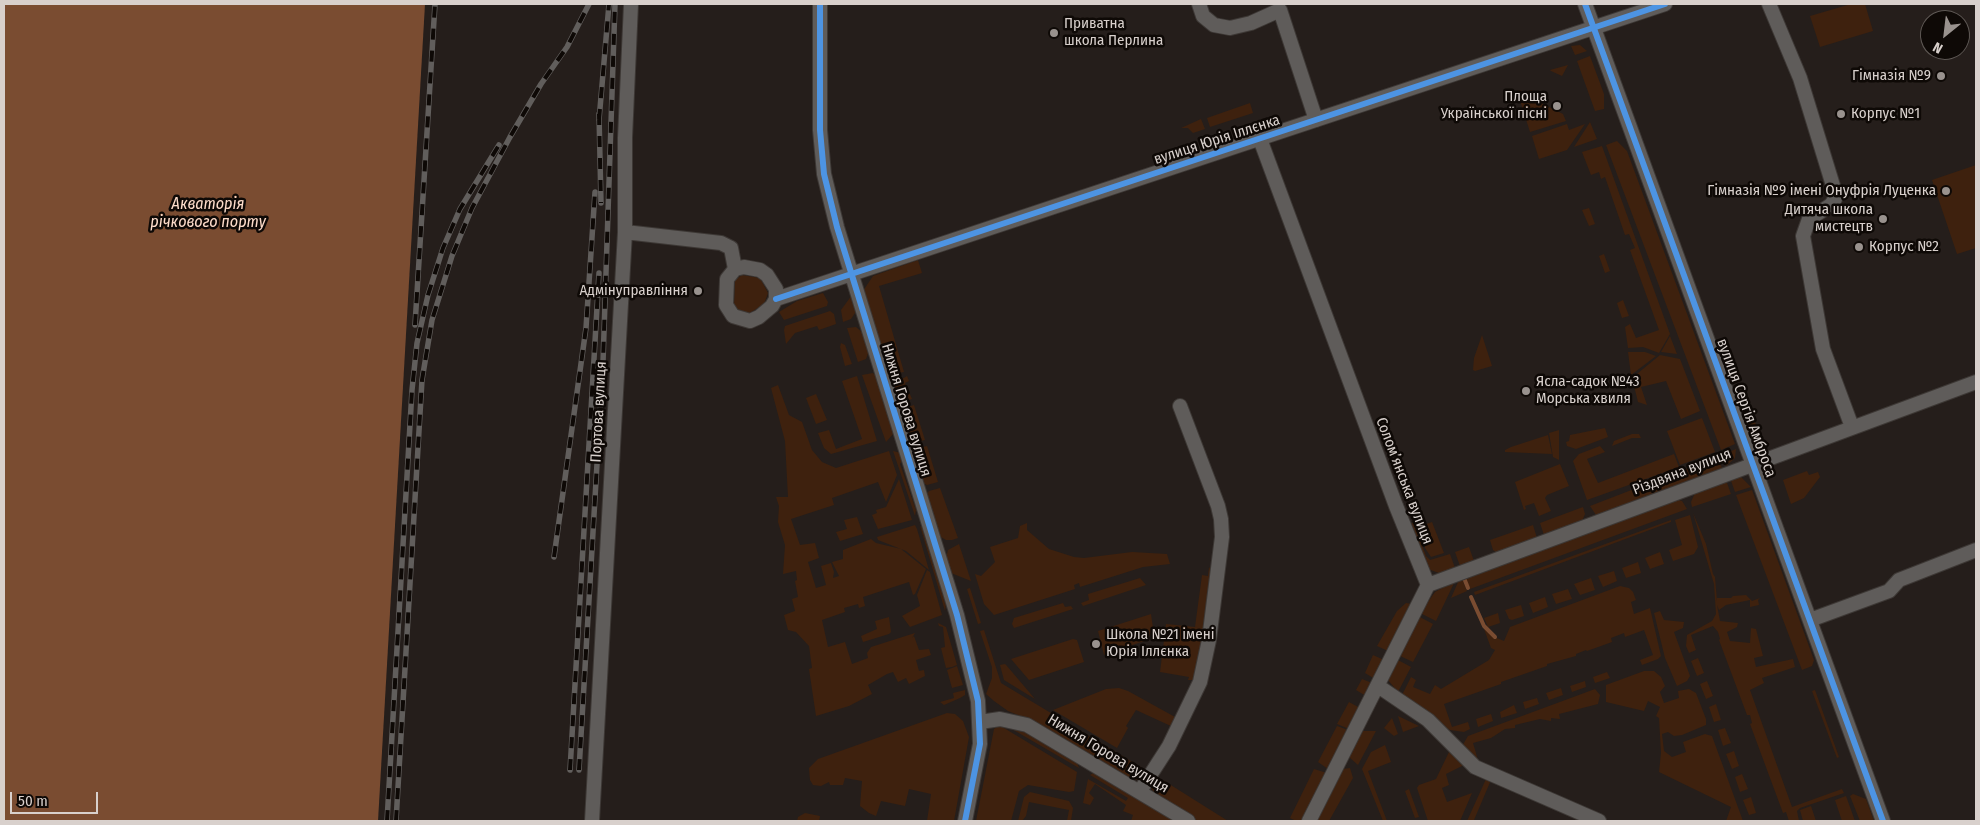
<!DOCTYPE html>
<html>
<head>
<meta charset="utf-8">
<style>
	body { margin:0 }
	#map { position:relative; width:1980px; height:825px; overflow:hidden; background:#251e1b; font-family:"Fira Sans Condensed",sans-serif }
	canvas { display:block }
	.frame { position:absolute; inset:0; border:5px solid #d8d0cc; pointer-events:none }
	.north { position:absolute; left:1920px; top:10px; width:50px; height:50px; box-sizing:border-box; background:#0e0906; border:1px solid #5f5955; border-radius:50%; rotate:209deg; font-size:14px; font-weight:700; line-height:20px; text-align:center; color:#d8d0cc }
	.north::after { content:''; display:block; margin:auto; width:18px; height:22px; background:#99928e; clip-path:polygon(50% 0,100% 100%,50% 72%,0 100%) }
	.scale { position:absolute; left:10px; top:792px; width:88px; height:22px; box-sizing:border-box; border:2px solid #d8d0cc; border-top:0; padding-left:6px; font-size:15px; line-height:18px; white-space:nowrap; color:#d8d0cc; -webkit-text-stroke:4px #0e0906; paint-order:stroke }
</style>
</head>
<body>
<div id="map">
<canvas width="1980" height="825"></canvas>
<div class="frame"></div>
<div class="north">N</div>
<div class="scale">50 m</div>
</div>
<script>
const c = document.querySelector('canvas').getContext('2d');
c.lineJoin = 'round';
function fill(path, color) {
  c.fillStyle = color;
  c.fill(path, 'evenodd');
}
function poly(rows) {
  const path = new Path2D();
  for (const r of rows) {
    path.moveTo(r[0], r[1]);
    for (let i = 2; i < r.length; i += 2) path.lineTo(r[i], r[i + 1]);
  }
  return path;
}
function strokePath(path, color, width, dash) {
  c.strokeStyle = color;
  c.lineWidth = width;
  c.lineCap = dash ? 'butt' : 'round';
  c.setLineDash(dash || []);
  c.stroke(path);
}
function label(font, color, halo, rows, align = 'center') {
  c.font = font + ' "Fira Sans Condensed",sans-serif';
  c.lineWidth = 5;
  c.setLineDash([]);
  c.textBaseline = 'middle';
  c.strokeStyle = halo;
  c.fillStyle = color;
  for (const [text, x, y, turn = 0] of rows) {
    c.save();
    c.translate(x, y);
    c.rotate((+turn || 0) * Math.PI / 180);
    c.textAlign = isNaN(turn) ? turn : align;
    if (halo) c.strokeText(text, 0, 0);
    c.fillText(text, 0, 0);
    c.restore();
  }
}
fill(poly([
	[1851,4,1865,4,1873,31,1820,47,1810,16],
	[1580,45,1587,51,1575,55,1571,46],
	[1590,56,1604,94,1604,109,1595,111,1577,61],
	[1568,65,1562,76,1551,71,1550,70],
	[1521,90,1523,95,1527,97,1526,92,1531,90,1537,93,1541,103,1563,114,1566,121,1530,132,1517,91],
	[1250,103,1253,113,1210,127,1207,118],
	[1201,119,1205,129,1193,133,1188,128,1181,128],
	[1590,122,1597,139,1574,147],
	[1567,124,1569,130,1585,124,1567,150,1539,159,1532,136],
	[1617,141,1627,151,1735,444,1721,450,1606,145],
	[1602,146,1670,334,1659,353,1643,347,1628,348,1625,327,1630,324,1636,338,1659,330,1630,250,1635,248,1629,234,1625,235,1605,177,1601,179,1599,172,1591,175,1582,152],
	[1976,165,1976,248,1957,254,1932,180],
	[1589,208,1595,224,1589,226,1582,210],
	[1604,254,1610,271,1605,273,1599,256],
	[918,260,922,273,879,286,904,372,890,374,887,370,863,291,873,276],
	[742,275,760,278,768,293,764,304,748,314,739,313,734,304,735,280],
	[823,293,828,302,827,306,784,320,779,312,797,301],
	[852,295,856,307,855,313,851,319,843,322,841,310],
	[1623,300,1629,316,1622,318,1617,303],
	[830,311,834,314,836,324,819,330,817,326,795,333,786,344,784,330,785,326],
	[856,327,863,333,869,351,866,359,858,362,847,328],
	[1482,335,1492,366,1475,371,1473,370,1474,358],
	[1670,336,1677,354,1661,352],
	[841,343,845,345,852,364,845,366,840,347],
	[1628,352,1645,352,1656,356,1631,375],
	[1660,355,1680,359,1700,411,1681,419,1666,381,1641,387,1647,405,1638,402,1632,378],
	[873,373,876,376,894,433,886,442,862,375],
	[857,376,877,441,831,454,824,448,818,433,829,430,836,449,862,439,842,381],
	[907,376,909,381,905,383,912,399,900,403,896,400,894,384],
	[778,385,789,415,802,422,812,450,822,462,836,468,889,451,897,475,886,502,878,482,832,498,834,505,791,519,800,545,815,543,819,558,808,562,816,588,826,585,821,566,831,563,834,572,833,578,839,576,832,562,843,559,843,550,871,539,876,543,901,549,926,569,915,594,913,595,909,582,863,597,865,606,859,608,858,604,844,608,845,612,822,620,828,647,845,642,852,664,868,658,867,653,871,647,915,633,912,638,914,636,919,650,929,649,931,655,916,660,919,671,924,670,925,676,909,684,906,678,898,682,893,672,887,674,868,685,872,694,849,706,816,716,809,669,812,668,809,646,796,632,788,630,784,615,795,611,792,599,798,597,795,581,797,580,796,571,783,574,785,545,778,522,779,506,776,497,788,497,785,441,771,388],
	[1744,392,1759,433,1750,437,1737,399,1738,395],
	[816,394,827,420,816,424,806,398],
	[914,405,925,440,913,443,909,441,900,413,902,409],
	[1702,418,1715,452,1680,465,1667,431],
	[1605,428,1608,437,1576,449,1567,446,1566,442,1569,441,1570,435],
	[1559,430,1559,460,1553,457,1549,433],
	[1632,434,1639,434,1641,438,1632,438,1612,446,1614,441],
	[1548,435,1552,454,1505,452,1505,450,1511,447],
	[927,446,938,482,927,485,922,483,913,454,915,449],
	[1600,446,1605,452,1587,459,1598,483,1674,454,1679,467,1587,500,1573,461,1579,454],
	[1736,449,1735,458,1726,466,1722,455],
	[893,451,901,453,903,459,900,464,916,510,915,516],
	[1717,457,1722,468,1596,515,1590,506],
	[1560,464,1569,486,1547,495,1545,498,1551,511,1539,516,1534,503,1525,506,1526,509,1524,510,1515,482],
	[1807,471,1809,475,1818,472,1820,477,1804,498,1791,504,1783,480],
	[1740,476,1751,487,1735,492,1730,478],
	[899,479,912,520,878,529,872,515,877,513,876,510,886,507],
	[1726,480,1731,494,1692,507,1691,502,1695,493],
	[940,488,958,538,952,540,946,540,939,536,926,495,929,491],
	[1752,490,1814,660,1812,666,1802,670,1736,495],
	[1675,499,1682,501,1687,509,1470,589,1466,579],
	[1583,507,1585,514,1582,521,1544,535,1540,523],
	[1693,513,1706,544,1713,574,1715,577,1717,601,1717,598,1731,598,1733,596,1746,595,1752,601,1760,598,1758,600,1759,605,1750,607,1750,600,1726,605,1719,610,1717,605,1720,621,1738,623,1737,627,1727,632,1730,641,1750,643,1751,628,1756,629,1763,656,1754,658,1756,667,1793,659,1795,667,1762,678,1764,683,1750,690,1792,807,1842,789,1844,793,1800,808,1797,811,1799,821,1789,821,1786,812,1783,813,1750,724,1752,723,1750,715,1747,715,1719,640,1720,639,1718,632,1713,626,1691,635,1696,650,1689,653,1686,646,1687,635,1712,621,1716,614,1714,584],
	[1690,515,1698,547,1694,554,1673,561,1669,550,1682,545,1675,520],
	[857,517,863,534,840,541,836,532,847,529,844,520],
	[1671,520,1671,522,1475,595,1474,592],
	[1432,522,1444,553,1431,557,1425,548,1418,527],
	[1027,523,1027,530,1049,549,1074,557,1084,558,1132,552,1167,554,1170,564,1143,567,1080,587,1079,583,1074,585,1075,589,994,615,984,604,975,574,981,576,995,562,990,547,1018,538,1020,526],
	[1414,523,1426,556,1430,560,1450,554,1455,568,1439,573,1428,569,1409,524],
	[915,525,917,529,929,570,906,551,878,540,877,537],
	[1533,525,1537,538,1497,553,1493,550,1490,540],
	[920,526,924,529,946,605,945,611],
	[959,544,971,581,951,573,946,558,948,550],
	[1469,547,1474,561,1460,566,1455,552],
	[1660,552,1664,564,1650,569,1645,558],
	[1638,562,1641,573,1626,578,1622,568],
	[1209,567,1213,573,1198,674,1173,727,1136,710,1126,726,1128,728,1117,748,1053,710,1106,689,1119,688,1128,691,1175,717,1194,680,1188,680,1189,677,1160,672,1166,624,1195,627,1202,575,1208,576],
	[927,570,930,572,942,615,910,627,902,616,920,606,917,595],
	[1614,571,1617,581,1603,587,1598,576],
	[1140,578,1146,585,1083,606,1081,603,1089,600,1088,594],
	[1591,578,1595,590,1580,595,1574,584],
	[1462,579,1467,591,1451,598,1459,580],
	[1455,581,1436,621,1420,613,1435,592],
	[1620,586,1629,588,1633,592,1636,600,1631,602,1634,614,1650,608,1661,656,1658,659,1642,665,1640,660,1653,655,1644,630,1625,637,1624,633,1611,638,1612,642,1587,651,1586,650,1576,654,1576,656,1547,664,1547,666,1501,682,1501,684,1444,704,1452,727,1468,722,1470,729,1464,732,1450,730,1438,724,1402,695,1411,677,1416,680,1413,687,1430,694,1435,685,1441,689,1489,660,1495,650,1491,648,1484,629,1492,636,1504,641,1510,627],
	[970,588,981,623,978,624,967,589],
	[1568,589,1572,599,1556,604,1552,594],
	[1545,597,1548,607,1533,613,1529,603],
	[1063,603,1065,607,1071,606,1073,609,1014,628,1012,624,1014,618],
	[1406,603,1412,604,1388,651,1377,646,1397,611],
	[1521,605,1524,616,1512,620,1509,619,1505,610],
	[1660,611,1664,620,1684,622,1683,628,1674,632,1690,676,1687,681,1677,686,1665,658,1654,613],
	[1498,613,1500,623,1488,627,1484,618],
	[1151,614,1153,628,1147,640,1104,655,1098,631],
	[1418,616,1433,624,1413,662,1398,655],
	[889,617,891,632,889,634,863,642,861,636,877,629,875,621],
	[938,623,946,627,957,665,952,667,946,668,941,648,945,647,943,627,939,626],
	[984,630,1001,683,1149,772,1140,780,1132,779,1038,723,1008,711,994,701,986,694,992,678,992,667,980,631],
	[1073,639,1077,640,1084,662,1029,680,1011,659],
	[1373,655,1384,660,1375,679,1365,673],
	[1698,658,1704,673,1697,676,1691,661],
	[1398,660,1411,667,1398,692,1388,680],
	[1005,664,1007,666,1035,699,1004,680,1000,665],
	[957,666,963,685,952,688,947,670],
	[1644,671,1654,671,1661,677,1665,686,1660,692,1664,703,1679,698,1678,691,1689,689,1696,693,1706,719,1706,725,1682,735,1674,736,1668,732,1662,734,1664,751,1672,757,1686,752,1683,742,1705,734,1712,736,1743,821,1726,821,1731,807,1659,772,1661,753,1659,718,1656,716,1660,707,1648,701,1644,711,1606,702,1606,685],
	[1607,672,1610,678,1595,683,1593,677],
	[1362,679,1372,683,1366,696,1356,690],
	[1585,681,1586,687,1572,692,1570,686],
	[1707,681,1713,696,1706,699,1700,684],
	[1561,688,1563,695,1549,700,1546,693],
	[1595,689,1600,695,1598,704,1559,714,1560,719,1551,718,1551,721,1540,719,1515,725,1515,728,1505,729,1491,738,1473,743,1478,760,1475,761,1461,748,1468,736],
	[965,690,965,695,960,698,944,705,940,702,954,698,953,693],
	[1815,690,1839,757,1837,758,1812,691],
	[1537,698,1539,704,1525,709,1523,702],
	[1349,702,1360,708,1349,729,1337,724],
	[1716,704,1721,720,1714,722,1709,707],
	[1514,705,1517,713,1501,718,1500,712],
	[947,713,955,714,963,721,969,737,954,821,927,821,931,794,909,789,905,806,881,801,876,816,869,813,860,806,862,781,845,778,843,785,830,785,829,782,821,786,813,785,810,780,809,768,818,759],
	[1491,714,1493,721,1478,727,1476,719],
	[1398,716,1419,726,1403,732],
	[1392,718,1398,734,1394,736,1384,728],
	[999,725,1077,772,1074,791,1069,792,1028,785,1019,791,1011,821,976,821,994,729],
	[1005,725,1022,728,1076,760,1079,768],
	[1337,726,1348,730,1328,769,1318,762],
	[1725,728,1731,743,1723,746,1718,730],
	[1363,731,1376,731,1358,765,1349,757],
	[1385,745,1391,762,1368,771,1387,821,1383,821,1362,769,1371,752],
	[1451,751,1464,765,1446,774,1449,785,1442,788,1447,802,1472,793,1460,821,1428,821,1417,788,1419,785,1436,779,1449,752],
	[1734,751,1739,766,1732,769,1726,754],
	[1350,768,1353,778,1329,821,1317,821,1343,769],
	[1314,769,1327,773,1301,821,1296,821,1290,818],
	[1095,772,1177,821,1131,821,1133,815,1123,811,1126,805,1095,784,1089,793,1094,798,1090,805,1083,803,1088,779,1126,801,1128,798,1090,775],
	[1742,774,1748,789,1740,792,1735,777],
	[1155,776,1166,782,1228,821,1195,821,1158,797,1151,788],
	[1486,779,1491,780,1474,820,1477,821,1467,821],
	[1409,789,1419,817,1415,818,1405,791],
	[1030,792,1069,801,1073,808,1071,821,1067,821,1069,810,1029,802,1026,816,1022,821,1018,821,1024,797],
	[1853,794,1866,799,1874,821,1860,821,1850,796],
	[1846,796,1855,821,1842,821,1835,800],
	[1751,797,1756,813,1749,815,1743,800],
	[1811,806,1816,821,1803,821,1800,810],
	[805,813,820,816,819,821,797,821,798,817]
]), '#3e210e');
fill(poly([
	[4,4,425,4,378,821,4,821]
]), '#7a4c31');
strokePath(poly([
	[1464,578,1468,588],
	[1471,597,1484,626,1495,637]
]), '#7a4c31', 4);
const minor = poly([
	[820,4,820,130,824,174,837,227,957,615,978,701,980,744,965,821],
	[1199,4,1203,16,1214,25,1230,28,1251,23,1280,10,1316,120],
	[1585,4,1883,821],
	[1769,4,1800,78,1835,192,1835,199,1831,205,1809,219,1803,236,1823,349,1852,427],
	[1260,139,1396,506,1428,585,1309,821],
	[625,232,721,243,731,248,735,269],
	[744,267,760,270,767,275,776,289,776,299,772,306,759,317,750,321,733,316,726,305,727,279,735,269,744,267],
	[776,299,1665,4],
	[1428,585,1976,382],
	[1810,620,1889,591,1899,580,1976,550],
	[1378,686,1428,720,1475,767,1599,821],
	[980,722,1000,719,1027,725,1188,821],
	[1140,791,1169,746,1200,682,1209,640,1222,537,1221,519,1218,506,1180,406],
	[592,821,625,232,625,138,631,4]
]);
strokePath(minor, '#3d3835', 16);
strokePath(minor, '#5f5c5a', 14);
const rail = poly([
	[599,114,601,203],
	[599,120,609,4],
	[415,325,435,4],
	[554,557,586,328,595,192],
	[570,770,599,273],
	[579,770,603,362,615,4],
	[387,821,412,390,417,343,428,295,443,248,460,209,499,145],
	[396,821,422,380,432,320,452,256,472,208,510,137,541,84,567,47,589,4]
]);
strokePath(rail, '#615e5c', 5.5);
strokePath(rail, '#0e0906', 4, [11]);
strokePath(poly([
	[820,4,820,130,824,174,837,227,957,615,978,701,980,744,965,821],
	[1585,4,1883,821],
	[776,299,1665,4]
]), '#4d94e3', 6);
for (const [x, y, r, color] of [
	[1054,33,5,"#99928e"],
	[1941,76,5,"#99928e"],
	[1557,106,5,"#99928e"],
	[1841,114,5,"#99928e"],
	[1946,191,5,"#99928e"],
	[1883,219,5,"#99928e"],
	[1859,247,5,"#99928e"],
	[698,291,5,"#99928e"],
	[1526,391,5,"#99928e"],
	[1096,644,5,"#99928e"]
]) {
  const dot = new Path2D();
  dot.arc(x, y, r, 0, 2 * Math.PI);
  c.fillStyle = color;
  c.fill(dot);
  strokePath(dot, '#0e0906', 2);
}
label('15px', '#d8d0cc', '#0e0906', [
	["Приватна",1064,24],
	["школа Перлина",1064,41],
	["Гімназія №9",1931,76,"right"],
	["Площа",1547,97,"right"],
	["Української пісні",1547,114,"right"],
	["Корпус №1",1851,114],
	["Гімназія №9 імені Онуфрія Луценка",1936,191,"right"],
	["Дитяча школа",1873,210,"right"],
	["мистецтв",1873,227,"right"],
	["Корпус №2",1869,247],
	["Адмінуправління",688,291,"right"],
	["Ясла-садок №43",1536,382],
	["Морська хвиля",1536,399],
	["Школа №21 імені",1106,635],
	["Юрія Іллєнка",1106,652]
], 'left');
label('15px', '#d8d0cc', '#0e0906', [
	["вулиця Юрія Іллєнка",1217,140,-18],
	["вулиця Сергія Амброса",1746,408,70],
	["Нижня Горова вулиця",906,410,73],
	["Портова вулиця",599,412,-87],
	["Різдвяна вулиця",1682,472,-21],
	["Соломʼянська вулиця",1404,481,69],
	["Нижня Горова вулиця",1108,754,31]
]);
label('italic 16px', '#fddcca', '#0e0906', [
	["Акваторія",208,205],
	["річкового порту",208,223]
]);
</script>
</body>
</html>
